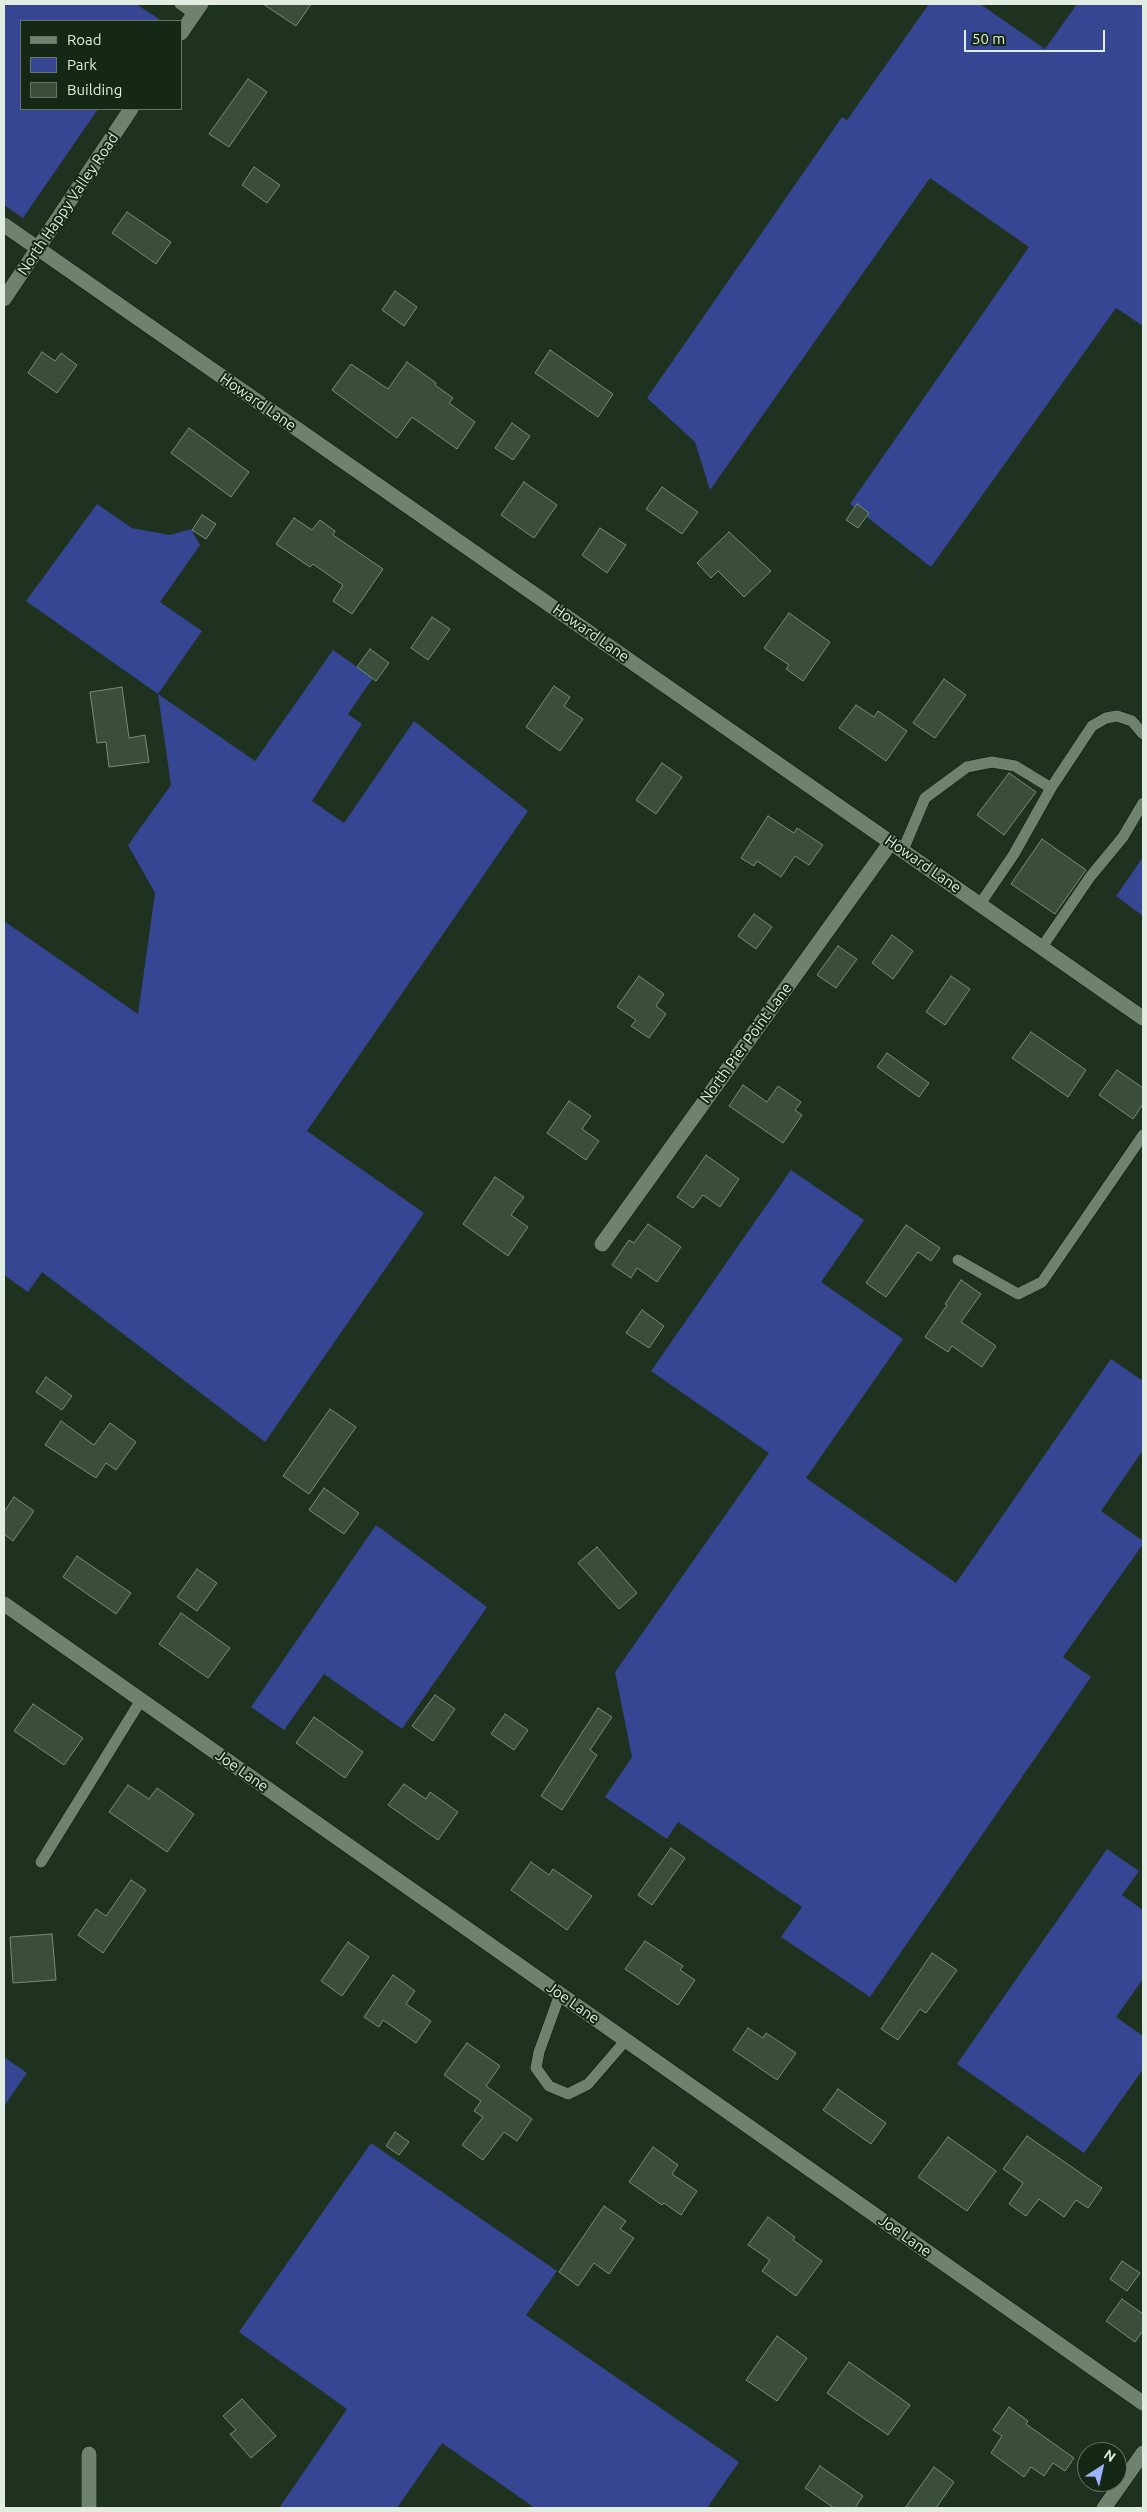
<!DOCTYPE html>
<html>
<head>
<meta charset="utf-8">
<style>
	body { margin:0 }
	#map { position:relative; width:1147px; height:2512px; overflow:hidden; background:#1f311f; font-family:Ubuntu,sans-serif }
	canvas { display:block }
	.frame { position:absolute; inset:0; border:5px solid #e1ede1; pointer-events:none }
	.legend { position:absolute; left:20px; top:20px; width:162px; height:90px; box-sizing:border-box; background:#152715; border:1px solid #677667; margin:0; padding:6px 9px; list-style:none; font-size:15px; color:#e1ede1 }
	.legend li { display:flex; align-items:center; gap:10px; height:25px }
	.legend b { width:25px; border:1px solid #677667 }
	.north { position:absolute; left:1077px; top:2442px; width:50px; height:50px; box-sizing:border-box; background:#152715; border:1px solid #677667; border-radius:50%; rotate:35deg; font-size:14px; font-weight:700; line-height:20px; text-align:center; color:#e1ede1 }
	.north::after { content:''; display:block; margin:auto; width:18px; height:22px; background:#9db4fd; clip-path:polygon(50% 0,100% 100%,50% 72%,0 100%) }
	.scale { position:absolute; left:964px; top:30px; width:141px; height:22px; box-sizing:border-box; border:2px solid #e1ede1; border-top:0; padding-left:6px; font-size:15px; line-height:18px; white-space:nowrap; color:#e1ede1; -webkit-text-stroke:4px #152715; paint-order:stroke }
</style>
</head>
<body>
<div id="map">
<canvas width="1147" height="2512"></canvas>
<div class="frame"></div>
<ul class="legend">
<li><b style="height:6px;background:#6e826d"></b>Road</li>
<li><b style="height:14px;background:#364692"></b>Park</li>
<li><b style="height:14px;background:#3b4e3b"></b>Building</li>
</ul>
<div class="north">N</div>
<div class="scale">50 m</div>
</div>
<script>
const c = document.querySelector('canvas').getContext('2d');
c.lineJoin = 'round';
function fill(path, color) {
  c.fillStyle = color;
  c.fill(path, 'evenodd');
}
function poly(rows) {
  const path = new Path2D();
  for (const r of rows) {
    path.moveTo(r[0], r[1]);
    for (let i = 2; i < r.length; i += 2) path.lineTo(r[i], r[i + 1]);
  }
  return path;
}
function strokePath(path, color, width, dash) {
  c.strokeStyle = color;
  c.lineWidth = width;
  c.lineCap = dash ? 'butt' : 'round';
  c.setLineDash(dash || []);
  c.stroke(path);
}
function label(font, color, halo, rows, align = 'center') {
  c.font = font + ' Ubuntu,sans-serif';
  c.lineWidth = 4;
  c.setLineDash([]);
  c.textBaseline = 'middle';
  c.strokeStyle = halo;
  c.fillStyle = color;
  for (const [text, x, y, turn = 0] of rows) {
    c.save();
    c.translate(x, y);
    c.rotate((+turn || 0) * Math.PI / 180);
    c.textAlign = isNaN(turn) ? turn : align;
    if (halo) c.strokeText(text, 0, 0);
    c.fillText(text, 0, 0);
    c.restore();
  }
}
fill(poly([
	[4,4,136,4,159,19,158,21,21,21,21,109,98,109,23,218,4,205],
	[929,4,980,4,1045,49,1077,4,1143,4,1143,326,1116,308,931,567,850,504,1029,247,930,178,710,490,695,442,647,398,842,117,847,120],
	[97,504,132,528,170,535,191,529,200,545,160,602,202,631,158,694,255,761,333,650,373,678,348,714,362,724,312,801,344,823,414,721,528,811,307,1131,424,1213,265,1442,42,1272,28,1292,4,1275,4,921,138,1014,155,893,128,845,171,785,158,694,26,601],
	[1143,857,1143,916,1116,896],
	[791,1170,864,1220,821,1282,903,1339,806,1478,956,1583,1111,1359,1143,1381,1143,1450,1101,1511,1143,1541,1143,1544,1063,1657,1091,1677,870,1997,781,1937,802,1907,678,1822,667,1839,605,1797,632,1757,615,1672,769,1453,651,1371],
	[376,1525,487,1607,402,1729,324,1674,284,1730,251,1707],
	[1107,1849,1139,1871,1122,1895,1143,1910,1143,1979,1116,2017,1143,2036,1143,2069,1084,2153,957,2064],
	[4,2057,27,2073,4,2106],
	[371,2143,557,2271,526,2315,739,2462,707,2508,535,2508,442,2443,397,2508,279,2508,347,2409,239,2332]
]), '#364692');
const building = poly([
	[263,4,311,4,296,26,263,4],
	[248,79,267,92,229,147,209,134,248,79],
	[254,167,280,185,267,203,242,185,254,167],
	[127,212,171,242,156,264,112,233,127,212],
	[395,291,417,307,404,326,382,310,395,291],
	[550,350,613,394,598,417,535,373,550,350],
	[42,352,55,361,61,353,77,365,57,393,28,373,42,352],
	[407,362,436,383,435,385,453,398,449,403,475,422,457,449,412,417,397,438,332,390,351,364,388,389,407,362],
	[512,423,530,436,513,460,495,448,512,423],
	[189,428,249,472,231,497,171,453,189,428],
	[524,482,557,505,534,538,501,515,524,482],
	[662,487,698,512,682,534,646,509,662,487],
	[857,504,869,513,858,528,846,520,857,504],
	[202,515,216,524,206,539,192,530,202,515],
	[294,518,312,530,320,520,335,531,333,535,383,569,352,614,333,601,343,585,313,564,310,567,276,544,294,518],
	[600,528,626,545,607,573,582,555,600,528],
	[729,532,771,571,744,597,718,571,711,578,697,563,729,532],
	[789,613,830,642,803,681,786,669,789,665,764,648,789,613],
	[432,617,450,629,428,660,411,648,432,617],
	[370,649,389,663,376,681,357,667,370,649],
	[944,679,966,695,935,738,913,723,944,679],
	[554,686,570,697,564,706,583,719,560,751,526,727,554,686],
	[122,687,129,738,145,735,149,762,109,767,106,742,97,743,90,692,122,687],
	[856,705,874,717,878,711,907,731,886,761,839,728,856,705],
	[662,763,682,777,656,814,636,800,662,763],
	[1009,773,1036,792,1004,835,977,815,1009,773],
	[768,816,794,833,797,828,823,845,809,865,795,856,781,877,757,861,754,866,741,858,768,816],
	[1042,839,1086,870,1055,914,1011,884,1042,839],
	[754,914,772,927,756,949,738,936,754,914],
	[892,935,913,951,893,979,872,963,892,935],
	[838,946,857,959,836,988,817,975,838,946],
	[639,976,664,994,656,1006,666,1014,649,1038,631,1026,636,1020,617,1007,639,976],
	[951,976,970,989,945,1025,926,1012,951,976],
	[1031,1032,1086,1070,1068,1097,1012,1058,1031,1032],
	[887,1053,929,1083,919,1097,877,1067,887,1053],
	[1117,1070,1143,1088,1143,1104,1133,1119,1099,1095,1117,1070],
	[743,1085,767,1102,778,1086,801,1102,795,1110,802,1115,783,1143,729,1106,743,1085],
	[569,1101,591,1116,582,1129,599,1141,586,1160,547,1133,569,1101],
	[706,1155,739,1179,720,1207,703,1195,693,1208,677,1197,706,1155],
	[495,1177,524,1197,511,1215,528,1227,508,1256,463,1224,495,1177],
	[648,1224,681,1247,657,1282,637,1268,631,1278,612,1265,629,1240,634,1243,648,1224],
	[906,1225,940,1248,931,1261,918,1252,886,1297,866,1283,906,1225],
	[961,1280,981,1294,961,1322,996,1346,982,1367,952,1346,948,1352,925,1337,947,1305,945,1304,961,1280],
	[642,1310,664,1326,649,1348,626,1333,642,1310],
	[46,1377,72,1396,62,1410,36,1392,46,1377],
	[330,1409,356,1427,309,1494,283,1476,330,1409],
	[61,1421,94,1445,110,1423,136,1442,116,1470,106,1463,96,1478,45,1445,61,1421],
	[324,1488,359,1513,344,1534,309,1510,324,1488],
	[14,1497,34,1511,13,1541,4,1534,4,1512,14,1497],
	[597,1547,637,1593,619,1609,578,1563,597,1547],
	[77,1556,131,1593,116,1614,63,1577,77,1556],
	[197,1569,217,1583,197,1611,177,1597,197,1569],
	[181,1613,230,1648,208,1678,159,1644,181,1613],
	[435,1695,455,1709,433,1741,412,1726,435,1695],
	[33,1704,83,1738,64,1765,14,1731,33,1704],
	[598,1708,612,1717,590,1750,597,1755,562,1810,541,1796,598,1708],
	[505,1714,528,1730,514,1750,491,1734,505,1714],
	[314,1717,363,1752,345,1778,296,1743,314,1717],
	[404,1784,426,1799,430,1792,458,1812,438,1840,388,1805,404,1784],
	[128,1785,149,1799,157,1788,194,1814,167,1852,109,1812,128,1785],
	[671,1848,685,1858,652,1905,638,1895,671,1848],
	[531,1862,549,1875,553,1869,592,1896,567,1930,511,1890,531,1862],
	[131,1880,146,1890,103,1953,78,1935,96,1909,106,1916,131,1880],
	[52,1934,56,1980,13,1983,10,1937,52,1934],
	[645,1941,683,1966,680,1970,695,1980,678,2005,625,1969,645,1941],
	[348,1942,369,1957,342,1996,321,1981,348,1942],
	[932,1953,957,1970,926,2013,920,2009,898,2040,881,2029,932,1953],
	[393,1975,415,1991,406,2004,431,2021,416,2043,383,2020,379,2027,364,2017,393,1975],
	[748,2028,763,2038,766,2033,796,2053,777,2080,733,2050,748,2028],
	[467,2043,500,2066,486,2086,532,2119,517,2141,504,2132,483,2160,462,2145,483,2117,474,2111,481,2101,444,2075,467,2043],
	[838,2089,886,2123,871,2144,823,2110,838,2089],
	[395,2132,409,2142,399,2155,386,2146,395,2132],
	[1027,2136,1102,2188,1088,2208,1076,2200,1064,2217,1039,2199,1026,2216,1009,2204,1023,2183,1003,2169,1027,2136],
	[948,2137,996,2171,967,2211,918,2177,948,2137],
	[653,2147,678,2165,672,2174,697,2191,681,2215,664,2203,662,2205,629,2182,653,2147],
	[604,2206,626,2221,620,2229,634,2238,609,2274,594,2263,578,2286,559,2272,604,2206],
	[768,2217,795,2237,793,2240,822,2261,796,2296,762,2271,770,2260,748,2245,768,2217],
	[1122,2261,1140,2273,1127,2291,1110,2279,1122,2261],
	[1122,2299,1143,2314,1143,2330,1135,2342,1106,2321,1122,2299],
	[777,2336,807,2358,777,2401,746,2380,777,2336],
	[849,2362,910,2405,888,2435,827,2393,849,2362],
	[242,2399,276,2436,251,2458,230,2434,236,2430,223,2416,242,2399],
	[1009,2407,1028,2421,1026,2424,1074,2458,1065,2471,1053,2463,1044,2476,1031,2467,1024,2477,991,2453,1002,2436,993,2430,1009,2407],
	[820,2466,863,2496,855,2508,834,2508,805,2488,820,2466],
	[934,2467,954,2482,936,2508,905,2508,934,2467]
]);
fill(building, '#3b4e3b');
strokePath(building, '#788d78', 1);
const lane = poly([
	[180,4,194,14],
	[903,850,925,798,967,767,992,762,1015,766,1051,788],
	[980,904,1014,854,1051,788,1092,726,1106,718,1117,716,1132,721,1143,734],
	[1042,947,1090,877,1123,837,1143,803],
	[958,1260,1018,1294,1042,1282,1143,1135],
	[41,1862,141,1700],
	[560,1994,539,2052,536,2068,549,2086,568,2094,588,2084,626,2040]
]);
const street = poly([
	[4,225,1143,1018],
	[602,1244,891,842],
	[4,1604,1143,2403],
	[89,2508,89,2454],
	[1104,2508,1143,2453]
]);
const secondary = poly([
	[181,33,201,4],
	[4,299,131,109]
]);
strokePath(lane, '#081808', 12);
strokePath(street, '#081808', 16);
strokePath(secondary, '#081808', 16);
strokePath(lane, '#6e826d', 11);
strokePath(street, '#6e826d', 15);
strokePath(secondary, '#6e826d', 15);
label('15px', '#e1ede1', '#152715', [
	["North Happy Valley Road",68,204,-56],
	["Howard Lane",258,402,35],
	["Howard Lane",591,633,35],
	["Howard Lane",923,864,35],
	["North Pier Point Lane",746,1043,-54],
	["Joe Lane",242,1771,35],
	["Joe Lane",573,2003,35],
	["Joe Lane",905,2236,35]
]);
</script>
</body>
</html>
